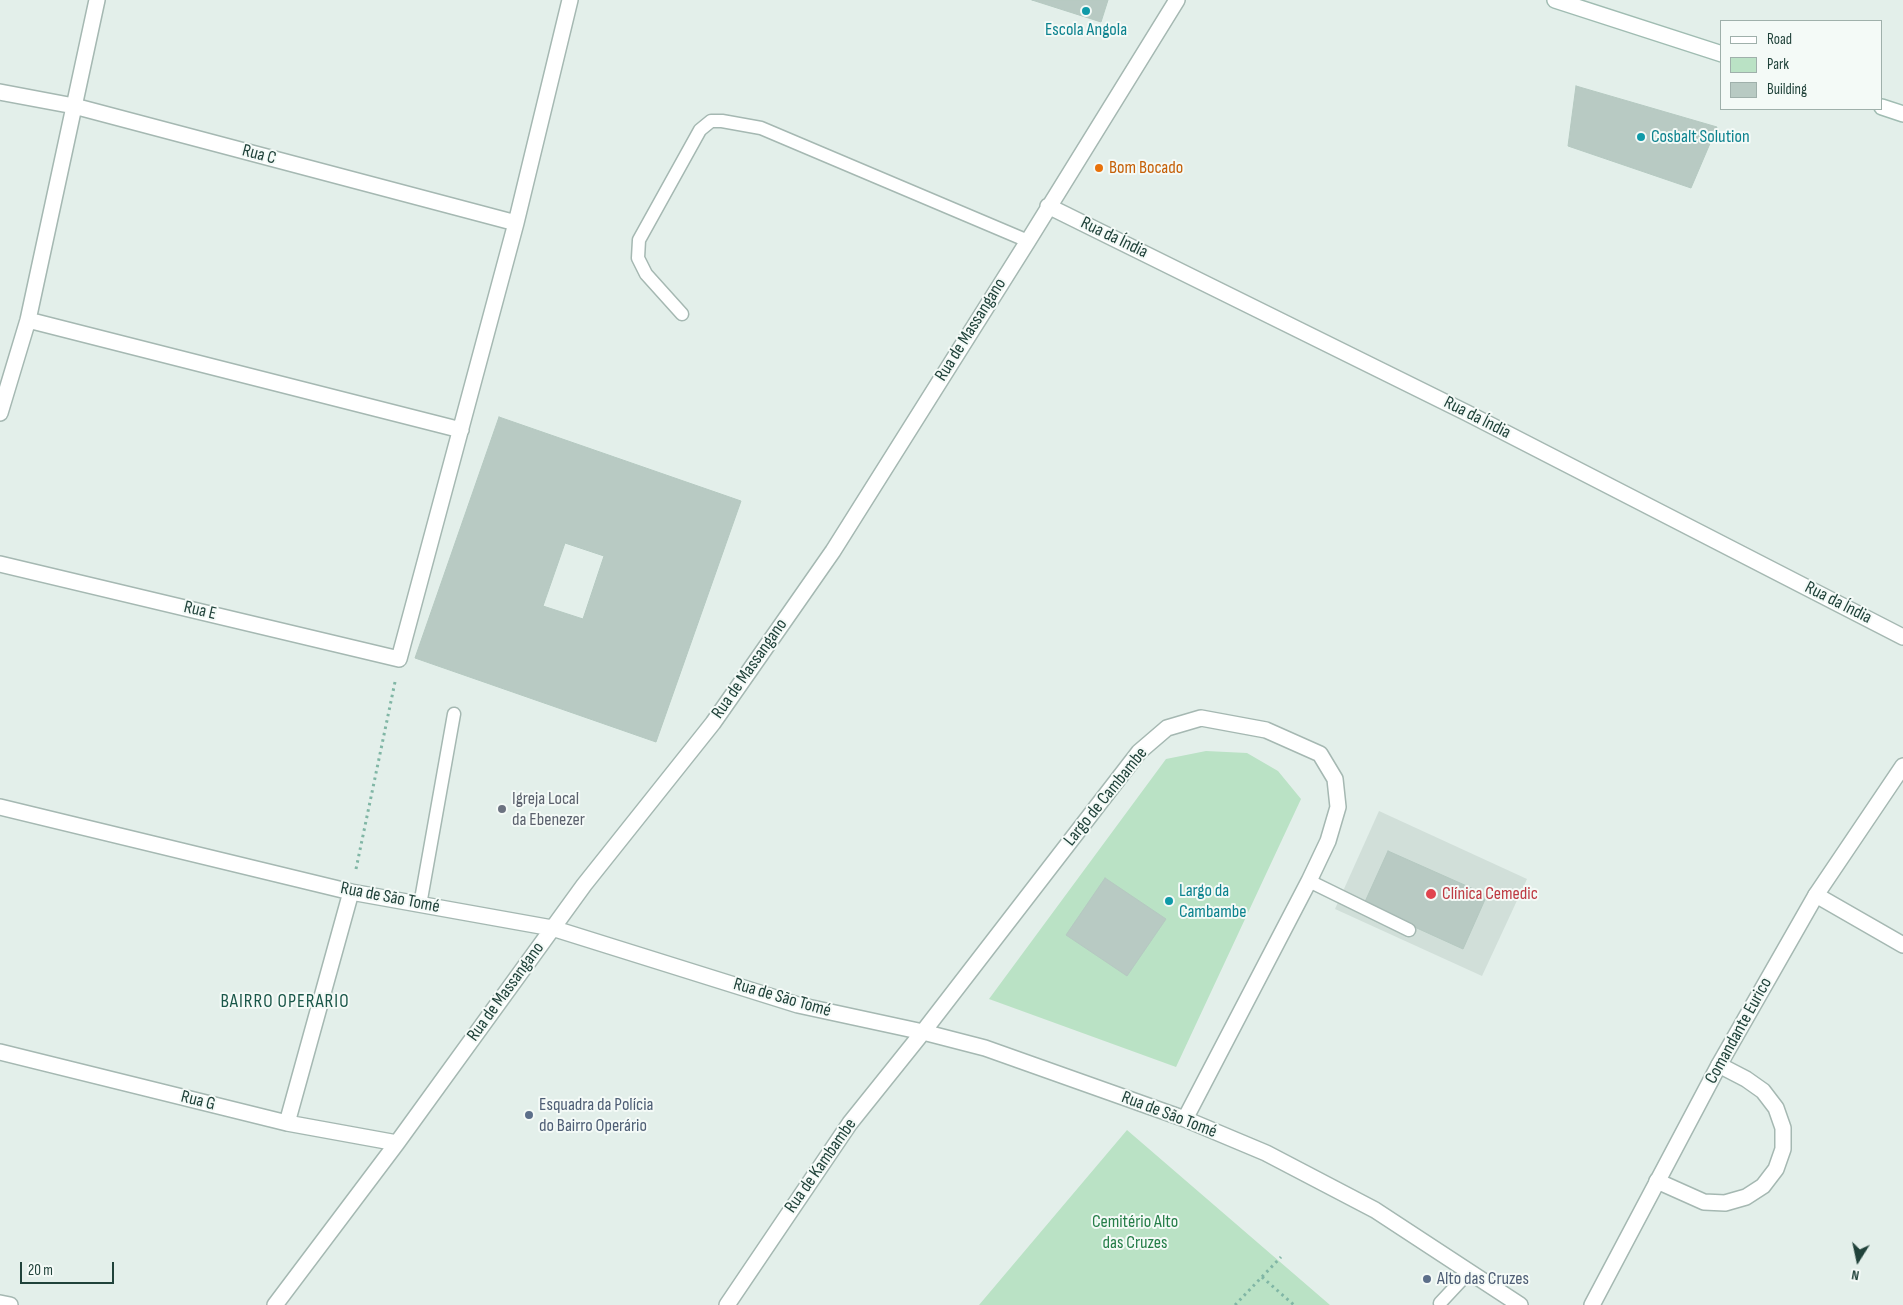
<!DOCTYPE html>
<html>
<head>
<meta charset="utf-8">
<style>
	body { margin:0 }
	#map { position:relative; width:1903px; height:1305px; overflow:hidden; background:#e3efea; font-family:"Sofia Sans Condensed",sans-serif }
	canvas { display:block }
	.legend { position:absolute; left:1720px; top:20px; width:162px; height:90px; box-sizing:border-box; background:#f4faf7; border:1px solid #9fb0ab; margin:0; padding:6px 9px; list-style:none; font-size:15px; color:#20423a }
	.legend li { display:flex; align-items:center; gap:10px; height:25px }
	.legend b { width:25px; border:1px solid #9fb0ab }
	.north { position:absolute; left:1833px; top:1235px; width:50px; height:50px; -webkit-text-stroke:4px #f4faf7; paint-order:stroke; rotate:190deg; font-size:14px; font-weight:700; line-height:20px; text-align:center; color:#20423a }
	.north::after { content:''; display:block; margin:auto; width:18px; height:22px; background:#20423a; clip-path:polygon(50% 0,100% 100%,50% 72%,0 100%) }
	.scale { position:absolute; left:20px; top:1262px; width:94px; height:22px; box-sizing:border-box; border:2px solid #20423a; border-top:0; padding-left:6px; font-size:15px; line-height:18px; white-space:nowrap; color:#20423a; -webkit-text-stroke:4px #f4faf7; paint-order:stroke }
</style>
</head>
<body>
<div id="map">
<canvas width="1903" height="1305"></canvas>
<ul class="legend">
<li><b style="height:6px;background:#fff"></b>Road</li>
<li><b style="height:14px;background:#bae2c5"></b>Park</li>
<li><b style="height:14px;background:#b8cac3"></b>Building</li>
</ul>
<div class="north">N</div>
<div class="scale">20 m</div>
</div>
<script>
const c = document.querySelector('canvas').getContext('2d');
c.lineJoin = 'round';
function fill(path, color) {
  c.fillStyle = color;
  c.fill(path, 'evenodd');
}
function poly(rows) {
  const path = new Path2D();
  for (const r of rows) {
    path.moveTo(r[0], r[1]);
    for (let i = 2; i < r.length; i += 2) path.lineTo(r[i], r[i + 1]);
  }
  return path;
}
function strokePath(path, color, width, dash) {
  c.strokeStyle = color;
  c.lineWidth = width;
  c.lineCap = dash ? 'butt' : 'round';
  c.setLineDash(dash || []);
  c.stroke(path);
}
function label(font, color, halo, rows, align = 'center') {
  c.font = font + ' "Sofia Sans Condensed",sans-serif';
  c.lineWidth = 4;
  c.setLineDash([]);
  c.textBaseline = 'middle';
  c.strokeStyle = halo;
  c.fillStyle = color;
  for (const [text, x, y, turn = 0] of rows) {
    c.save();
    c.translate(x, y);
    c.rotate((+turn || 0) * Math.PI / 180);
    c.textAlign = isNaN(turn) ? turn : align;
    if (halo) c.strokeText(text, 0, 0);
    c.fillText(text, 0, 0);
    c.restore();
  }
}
fill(poly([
	[1379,811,1527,879,1482,976,1335,909]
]), '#d1dfd9');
fill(poly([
	[1206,751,1247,753,1278,771,1301,799,1176,1067,989,999,1166,759],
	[1127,1130,1330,1305,979,1305]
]), '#bae2c5');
const building = poly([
	[1032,0,1108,0,1101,22,1032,0],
	[1576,86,1717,127,1691,188,1568,146,1576,86],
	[499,417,741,501,656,742,415,658,499,417],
	[565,543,604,556,583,619,543,606,565,543],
	[1388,851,1487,895,1463,949,1364,904,1388,851],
	[1105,878,1166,919,1127,976,1066,935,1105,878]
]);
fill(building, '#b8cac3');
strokePath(building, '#b5c9c1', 1);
const service = poly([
	[682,314,646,274,638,258,639,240,700,130,711,121,722,121,761,128,1028,241],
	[1309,881,1409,930],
	[420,905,454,714],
	[1440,1303,1469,1272]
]);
const minor = poly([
	[0,92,74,106,516,223],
	[1048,206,1467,413,1903,637],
	[28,320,461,430],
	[0,413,28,320,97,0],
	[0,564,399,659,516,223,570,0],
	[0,807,351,892,552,928,798,1005,923,1032,985,1048,1185,1119,1266,1153,1375,1210,1520,1305],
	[1816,895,1903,945],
	[0,1052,287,1123,397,1143],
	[287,1123,351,892],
	[1657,1181,1704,1202,1725,1203,1746,1197,1763,1186,1776,1169,1783,1149,1783,1128,1776,1108,1763,1091,1746,1079,1719,1065],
	[0,1303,10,1305],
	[275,1305,397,1143,584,885,713,723,833,551,1028,241,1177,0],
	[727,1305,850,1123,923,1032,1139,752,1167,728,1201,718,1266,730,1320,754,1335,779,1338,807,1328,841,1309,881,1185,1119]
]);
const tertiary = poly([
	[1592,1305,1719,1065,1816,895,1903,766]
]);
const secondary = poly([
	[1555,0,1722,54],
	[1882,107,1903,114]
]);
strokePath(service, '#a5b8b2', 15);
strokePath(minor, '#a5b8b2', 18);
strokePath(tertiary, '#a5b8b2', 18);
strokePath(secondary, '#a0bcb2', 18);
strokePath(poly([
	[356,869,395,682],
	[1262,1277,1294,1305],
	[1235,1305,1281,1257]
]), '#80b6a5', 3, [2.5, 4]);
strokePath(service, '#fff', 12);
strokePath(minor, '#fff', 15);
strokePath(tertiary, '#fff', 15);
strokePath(secondary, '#fff', 15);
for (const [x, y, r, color] of [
	[1086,11,5,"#0f9aa8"],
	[1641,137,5,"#0f9aa8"],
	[1099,168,5,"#e8710a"],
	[502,809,5,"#6b7280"],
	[1431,894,6,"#e0444e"],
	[1169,901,5,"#0f9aa8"],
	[529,1115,5,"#5c6f8a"],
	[1427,1279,5,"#5c6f8a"]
]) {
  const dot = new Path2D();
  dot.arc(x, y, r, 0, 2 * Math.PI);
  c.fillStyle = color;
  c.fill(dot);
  strokePath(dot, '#f4faf7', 2);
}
label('18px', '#0d838f', '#f4faf7', [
	["Escola Angola",1086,30,"center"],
	["Cosbalt Solution",1651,137],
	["Largo da",1179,891],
	["Cambambe",1179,912]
], 'left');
label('18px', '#20423a', '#f4faf7', [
	["Rua C",259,155,15],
	["Rua da Índia",1114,238,26],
	["Rua de Massangano",971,330,-58],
	["Rua da Índia",1477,418,27],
	["Rua da Índia",1838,603,27],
	["Rua E",200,611,13],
	["Rua de Massangano",750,669,-55],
	["Largo de Cambambe",1106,797,-51],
	["Rua de São Tomé",390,898,11],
	["Rua de Massangano",506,992,-54],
	["Rua de São Tomé",782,998,16],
	["Comandante Eurico",1739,1031,-61],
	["Rua G",198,1101,14],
	["Rua de São Tomé",1169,1115,21],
	["Rua de Kambambe",821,1166,-55]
]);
label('18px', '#c56008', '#f4faf7', [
	["Bom Bocado",1109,168]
], 'left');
label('18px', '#5b616d', '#f4faf7', [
	["Igreja Local",512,799],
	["da Ebenezer",512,820]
], 'left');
label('18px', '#be3a42', '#f4faf7', [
	["Clínica Cemedic",1442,894]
], 'left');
label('18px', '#4e5e75', '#f4faf7', [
	["Esquadra da Polícia",539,1105],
	["do Bairro Operário",539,1126],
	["Alto das Cruzes",1437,1279]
], 'left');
label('18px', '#267e49', '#f4faf7', [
	["Cemitério Alto",1135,1222],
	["das Cruzes",1135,1243]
]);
c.letterSpacing = '1px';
label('19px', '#1a5749', '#f4faf7', [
	["BAIRRO OPERARIO",285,1002]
]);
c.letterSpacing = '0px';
</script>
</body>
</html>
